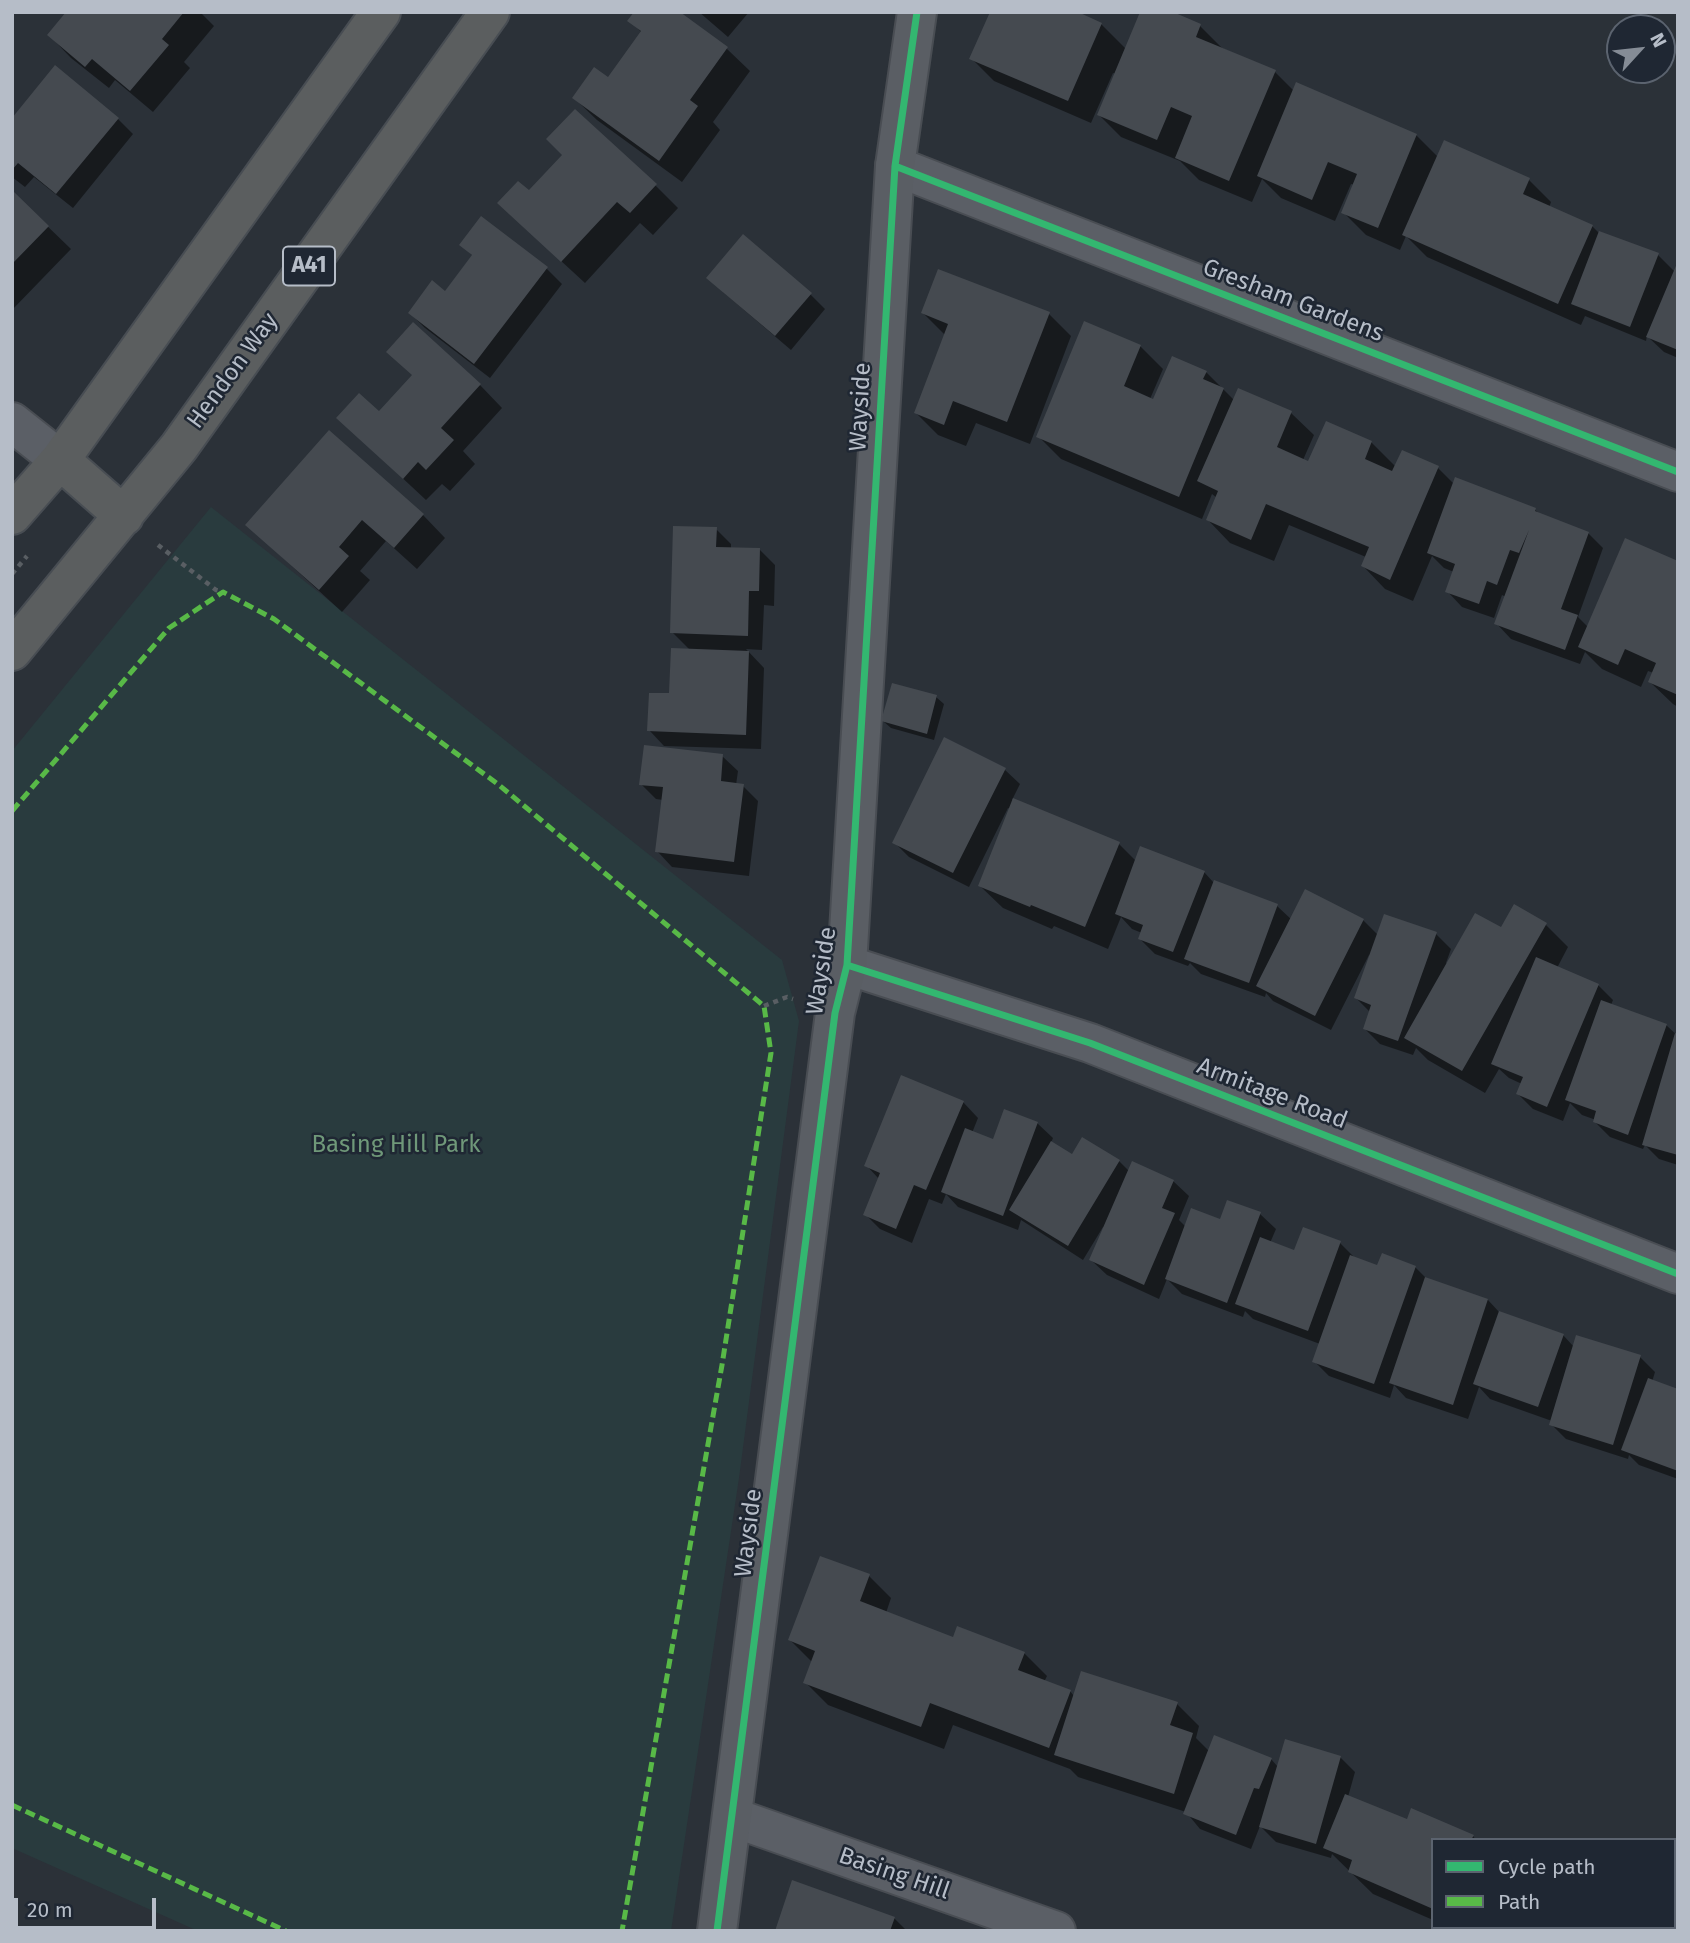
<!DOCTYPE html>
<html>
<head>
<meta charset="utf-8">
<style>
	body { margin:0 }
	#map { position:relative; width:1690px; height:1943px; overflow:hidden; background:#2b3138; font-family:"Fira Sans",sans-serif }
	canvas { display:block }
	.frame { position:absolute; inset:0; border:14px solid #b6bdc8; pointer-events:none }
	.legend { position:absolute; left:1431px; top:1838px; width:245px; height:91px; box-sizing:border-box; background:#1f2733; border:2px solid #5b636f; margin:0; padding:9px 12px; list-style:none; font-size:21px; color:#b6bdc8 }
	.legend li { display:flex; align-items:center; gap:14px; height:35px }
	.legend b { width:35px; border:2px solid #5b636f }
	.north { position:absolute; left:1606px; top:14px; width:70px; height:70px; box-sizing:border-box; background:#1f2733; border:2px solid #5b636f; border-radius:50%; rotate:63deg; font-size:19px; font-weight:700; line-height:28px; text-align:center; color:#b6bdc8 }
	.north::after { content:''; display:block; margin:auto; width:24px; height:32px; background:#858c96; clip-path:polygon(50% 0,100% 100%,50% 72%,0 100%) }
	.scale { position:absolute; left:14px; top:1898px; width:142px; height:32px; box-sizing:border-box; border:4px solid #b6bdc8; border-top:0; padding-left:9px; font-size:21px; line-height:24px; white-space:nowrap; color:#b6bdc8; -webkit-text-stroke:5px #1f2733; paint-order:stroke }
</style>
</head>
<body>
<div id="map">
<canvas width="1690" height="1943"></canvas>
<div class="frame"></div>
<ul class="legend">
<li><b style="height:9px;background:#33b770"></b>Cycle path</li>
<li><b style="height:9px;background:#58b947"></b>Path</li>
</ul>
<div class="north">N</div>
<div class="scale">20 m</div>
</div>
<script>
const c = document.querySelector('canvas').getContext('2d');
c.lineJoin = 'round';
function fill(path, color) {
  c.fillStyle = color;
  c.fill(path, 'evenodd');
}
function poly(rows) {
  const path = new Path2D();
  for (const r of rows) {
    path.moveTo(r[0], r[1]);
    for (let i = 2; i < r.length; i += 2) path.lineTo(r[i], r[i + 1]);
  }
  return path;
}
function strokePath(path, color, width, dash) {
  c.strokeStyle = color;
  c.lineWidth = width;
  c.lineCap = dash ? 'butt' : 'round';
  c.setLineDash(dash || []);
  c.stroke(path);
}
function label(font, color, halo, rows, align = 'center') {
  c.font = font + ' "Fira Sans",sans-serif';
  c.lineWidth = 5;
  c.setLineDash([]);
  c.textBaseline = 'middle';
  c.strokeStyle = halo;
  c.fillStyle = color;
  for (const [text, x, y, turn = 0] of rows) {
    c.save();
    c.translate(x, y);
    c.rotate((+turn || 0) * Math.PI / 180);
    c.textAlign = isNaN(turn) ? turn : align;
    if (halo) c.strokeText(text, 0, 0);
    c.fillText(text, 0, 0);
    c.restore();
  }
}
fill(poly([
	[211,507,782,960,799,1021,739,1478,671,1931,198,1931,12,1848,12,751]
]), '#293b3e');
fill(poly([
	[68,12,200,12,214,26,184,62,190,68,153,112,115,80,109,88,71,58,49,35],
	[678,12,727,49,750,71,713,122,720,130,682,182,597,120,574,98,608,79,642,33,630,20],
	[699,12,749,12,728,37],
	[1101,24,1126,49,1200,26,1222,48,1275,72,1294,91,1416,135,1438,157,1529,180,1551,202,1549,208,1592,226,1600,234,1658,255,1675,272,1678,265,1678,358,1664,352,1647,336,1646,341,1585,316,1581,325,1427,257,1406,236,1400,250,1366,235,1343,212,1355,185,1351,184,1335,221,1281,198,1262,179,1252,202,1199,180,1180,161,1121,137,1099,115,1116,74,1113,73,1091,123,994,81,971,58],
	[118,119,133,134,73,208,34,177,25,187,12,177,12,121],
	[655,185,678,208,653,235,640,223,585,283,522,225,529,193],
	[12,192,71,249,12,310],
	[461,245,547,269,562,284,490,378,425,328,410,313,446,293,473,256],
	[723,292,810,294,825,309,791,350],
	[923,313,1049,314,1071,336,1030,444,976,423,966,446,938,435,916,413,946,336],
	[1140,346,1163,369,1150,399,1154,401,1206,372,1234,400,1291,413,1314,435,1303,460,1309,463,1371,442,1396,467,1438,468,1454,484,1535,510,1540,514,1588,533,1603,548,1578,617,1588,627,1678,564,1678,707,1673,704,1650,682,1654,673,1648,671,1641,687,1602,669,1585,652,1580,664,1511,639,1496,623,1506,597,1502,595,1494,618,1462,607,1447,591,1454,572,1444,568,1432,556,1413,601,1385,589,1363,566,1366,557,1289,525,1274,561,1230,543,1208,520,1217,498,1212,494,1202,519,1061,459,1038,436],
	[480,385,502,408,463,451,475,464,450,491,442,484,426,500,338,418,380,414],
	[423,515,445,538,417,569,386,541,360,571,370,580,342,612,247,525],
	[716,529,731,544,731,549,760,550,775,565,774,606,764,605,762,650,746,649,764,668,761,749,664,746,649,730,671,695,690,650,672,632],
	[936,697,944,704,934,740,891,728,883,721],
	[722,756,738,771,736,785,743,786,758,801,749,876,672,867,657,851,663,800,656,799,641,784],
	[1004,769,1020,784,1012,800,1119,844,1136,861,1204,872,1214,883,1277,906,1292,920,1363,920,1378,935,1436,934,1451,949,1446,963,1448,964,1502,930,1546,925,1568,947,1557,968,1598,985,1613,1000,1611,1005,1666,1025,1678,1036,1678,1165,1659,1159,1645,1145,1643,1149,1610,1137,1595,1122,1596,1120,1582,1115,1570,1103,1563,1121,1533,1109,1518,1094,1522,1084,1509,1078,1499,1069,1485,1093,1428,1060,1416,1048,1413,1055,1380,1044,1365,1029,1370,1012,1356,998,1371,956,1369,955,1331,1030,1273,1001,1266,993,1265,997,1201,974,1190,963,1188,966,1155,954,1140,939,1142,933,1132,929,1121,917,1108,949,1054,926,1052,929,1003,908,980,886,1011,809,1008,808,969,887,909,857,894,842],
	[963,1102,978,1118,972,1133,994,1141,1037,1123,1053,1138,1051,1143,1072,1156,1119,1161,1130,1172,1173,1181,1189,1196,1179,1220,1186,1227,1221,1221,1228,1202,1260,1214,1276,1229,1270,1243,1295,1252,1340,1243,1355,1258,1378,1267,1415,1267,1427,1279,1488,1300,1500,1313,1563,1335,1574,1347,1640,1357,1655,1372,1652,1382,1678,1390,1678,1479,1639,1465,1629,1455,1628,1459,1566,1439,1551,1424,1552,1421,1490,1399,1479,1387,1468,1419,1406,1398,1394,1385,1390,1398,1329,1376,1314,1361,1320,1344,1253,1319,1245,1311,1243,1317,1182,1294,1167,1279,1159,1299,1107,1275,1091,1260,1105,1228,1103,1227,1083,1260,1021,1220,1018,1230,958,1207,946,1194,942,1204,929,1199,912,1243,880,1229,865,1214,879,1179,866,1165],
	[869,1576,891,1598,886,1613,954,1639,1024,1653,1047,1676,1044,1682,1070,1691,1074,1696,1177,1704,1199,1726,1196,1738,1209,1751,1271,1759,1278,1767,1340,1757,1355,1772,1348,1797,1408,1822,1473,1836,1476,1840,1433,1840,1433,1920,1373,1894,1332,1854,1331,1858,1276,1842,1260,1826,1251,1849,1200,1829,1186,1812,1078,1777,1070,1769,953,1725,944,1749,828,1705,805,1682,813,1663,790,1640],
	[1674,1896,1678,1899,1678,1931,1457,1931,1449,1927,1674,1927],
	[894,1918,907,1931,777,1931]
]), '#0007');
fill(poly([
	[66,12,184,12,162,39,169,45,130,91,92,59,85,67,47,35],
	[634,12,680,12,728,47,690,100,698,106,659,161,572,98,594,67,608,77,641,31,627,21],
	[990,12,1078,12,1102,23,1068,101,969,59],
	[1140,12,1173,12,1201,24,1196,37,1276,70,1229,181,1175,158,1192,116,1171,107,1157,140,1097,115],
	[55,65,119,118,56,194,18,163,12,170,12,118],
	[1296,82,1417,134,1378,228,1341,213,1357,174,1328,162,1312,200,1257,176],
	[575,109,657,184,630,213,617,202,561,262,497,203,518,181,529,190,562,155,546,139],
	[1444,140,1530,178,1523,194,1593,225,1558,304,1402,235],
	[12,190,49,226,12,264],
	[481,216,548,267,474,364,408,313,432,280,445,291,472,255,459,245],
	[1599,231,1659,253,1630,327,1571,304],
	[743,234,812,293,775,336,706,278],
	[1678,261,1678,350,1646,337],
	[938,269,1050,312,1007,422,953,401,944,425,914,413,948,324,921,313],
	[1084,321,1141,345,1124,386,1153,399,1172,356,1207,371,1203,379,1224,388,1179,497,1036,437],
	[413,322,481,384,441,428,454,440,426,470,418,462,403,479,336,418,359,393,379,411,412,375,386,352],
	[1238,388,1292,411,1277,447,1308,461,1326,421,1372,441,1365,459,1392,471,1402,450,1439,466,1390,580,1361,566,1369,547,1266,504,1251,540,1206,520,1218,491,1197,481],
	[329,430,424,514,394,548,362,520,339,547,349,556,319,590,245,525],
	[1455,477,1536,508,1535,511,1589,532,1561,609,1578,615,1565,650,1494,624,1529,530,1519,553,1510,550,1497,585,1487,581,1479,604,1445,592,1455,564,1427,553],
	[673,526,717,527,716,547,760,548,759,591,749,591,748,636,670,633],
	[1625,538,1678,561,1678,695,1648,682,1656,663,1625,649,1618,665,1578,647],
	[671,648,749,651,746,735,647,731,649,693,669,693],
	[892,683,937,695,927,734,881,721],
	[944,737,1006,768,953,873,892,843],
	[644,745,723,754,721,781,744,784,734,862,655,852,663,787,639,785],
	[1013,798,1120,842,1085,927,1031,905,1030,907,978,886],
	[1140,846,1205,871,1173,952,1138,939,1143,925,1115,914],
	[1214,880,1278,904,1249,983,1184,959],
	[1305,889,1364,919,1315,1016,1256,986],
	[1514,904,1547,923,1462,1071,1404,1038,1475,913,1501,927],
	[1384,914,1437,932,1398,1041,1363,1029,1371,1005,1354,998],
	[1536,957,1599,984,1547,1107,1516,1094,1523,1077,1491,1064],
	[1601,1000,1667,1024,1628,1135,1593,1122,1596,1111,1565,1100],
	[1675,1033,1678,1034,1678,1155,1642,1145],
	[901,1075,964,1101,926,1190,914,1185,896,1229,863,1215,880,1173,864,1166],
	[1004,1109,1038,1122,1003,1216,941,1192,965,1128,993,1139],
	[1082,1137,1120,1160,1068,1246,1009,1210,1051,1141,1072,1154],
	[1132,1161,1174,1180,1162,1208,1175,1213,1144,1285,1089,1260],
	[1227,1200,1261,1212,1227,1303,1165,1279,1191,1208,1220,1219],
	[1303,1227,1341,1241,1308,1331,1235,1304,1260,1237,1294,1250],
	[1382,1253,1416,1266,1374,1384,1312,1362,1350,1255,1377,1265],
	[1425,1277,1488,1299,1453,1405,1389,1383],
	[1499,1311,1564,1334,1538,1407,1473,1384],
	[1576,1335,1641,1355,1613,1445,1549,1425],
	[1648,1378,1678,1389,1678,1471,1621,1450],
	[820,1556,870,1574,860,1601,953,1637,957,1626,1025,1652,1018,1670,1071,1690,1049,1748,930,1703,921,1727,803,1683,815,1651,788,1640],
	[1081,1671,1178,1702,1170,1725,1193,1733,1174,1794,1054,1755],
	[1214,1735,1272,1758,1259,1789,1254,1788,1236,1835,1183,1814],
	[1285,1739,1341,1756,1316,1844,1259,1827],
	[1345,1794,1407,1819,1411,1808,1474,1835,1471,1840,1433,1840,1433,1909,1348,1872,1352,1860,1323,1848],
	[792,1880,895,1917,890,1931,775,1931],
	[1525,1927,1579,1927,1578,1931,1524,1931],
	[1598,1927,1665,1927,1664,1931,1597,1931]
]), '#454a50');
const street = poly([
	[895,166,1678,472],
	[12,422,60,460],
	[847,965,1090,1043,1678,1274],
	[732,1817,1056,1931]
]);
const secondary = poly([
	[717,1931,835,1013,847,965,895,166,917,12]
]);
const highway = poly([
	[60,460,124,516],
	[12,515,60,460,381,12],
	[12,651,179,447,490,12]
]);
strokePath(street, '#494d53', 42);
strokePath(secondary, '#494d53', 42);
strokePath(highway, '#484d53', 42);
strokePath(poly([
	[158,545,216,590,223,592],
	[12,574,27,556],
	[764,1006,787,997,793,999]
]), '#595e63', 4.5, [5, 5]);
strokePath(street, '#5b5f66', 38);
strokePath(secondary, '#5a5e64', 38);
strokePath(highway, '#5b5e5f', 38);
strokePath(poly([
	[12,811,169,628,223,592,274,619,499,785,764,1006,771,1053,722,1365,622,1931],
	[12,1805,286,1931]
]), '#58b947', 5, [10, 5]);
strokePath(poly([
	[895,166,1678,472],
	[847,965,1090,1043,1678,1274],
	[717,1931,835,1013,847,965,895,166,917,12]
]), '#33b770', 7);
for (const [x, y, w] of [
	[309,266,52]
]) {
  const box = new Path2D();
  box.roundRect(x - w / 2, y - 19.5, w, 39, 5);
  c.fillStyle = '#1f2733';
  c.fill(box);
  strokePath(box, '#b6bdc8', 2);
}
label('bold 23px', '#b6bdc8', null, [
	["A41",309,266]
]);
label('24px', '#b6bdc8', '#1f2733', [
	["Gresham Gardens",1293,301,21],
	["Hendon Way",233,371,-54],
	["Wayside",861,407,-87],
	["Wayside",822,971,-81],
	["Armitage Road",1272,1094,21],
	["Wayside",749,1533,-83],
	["Basing Hill",894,1874,19]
]);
label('24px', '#6f9879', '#1f2733', [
	["Basing Hill Park",396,1145]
]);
</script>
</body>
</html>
